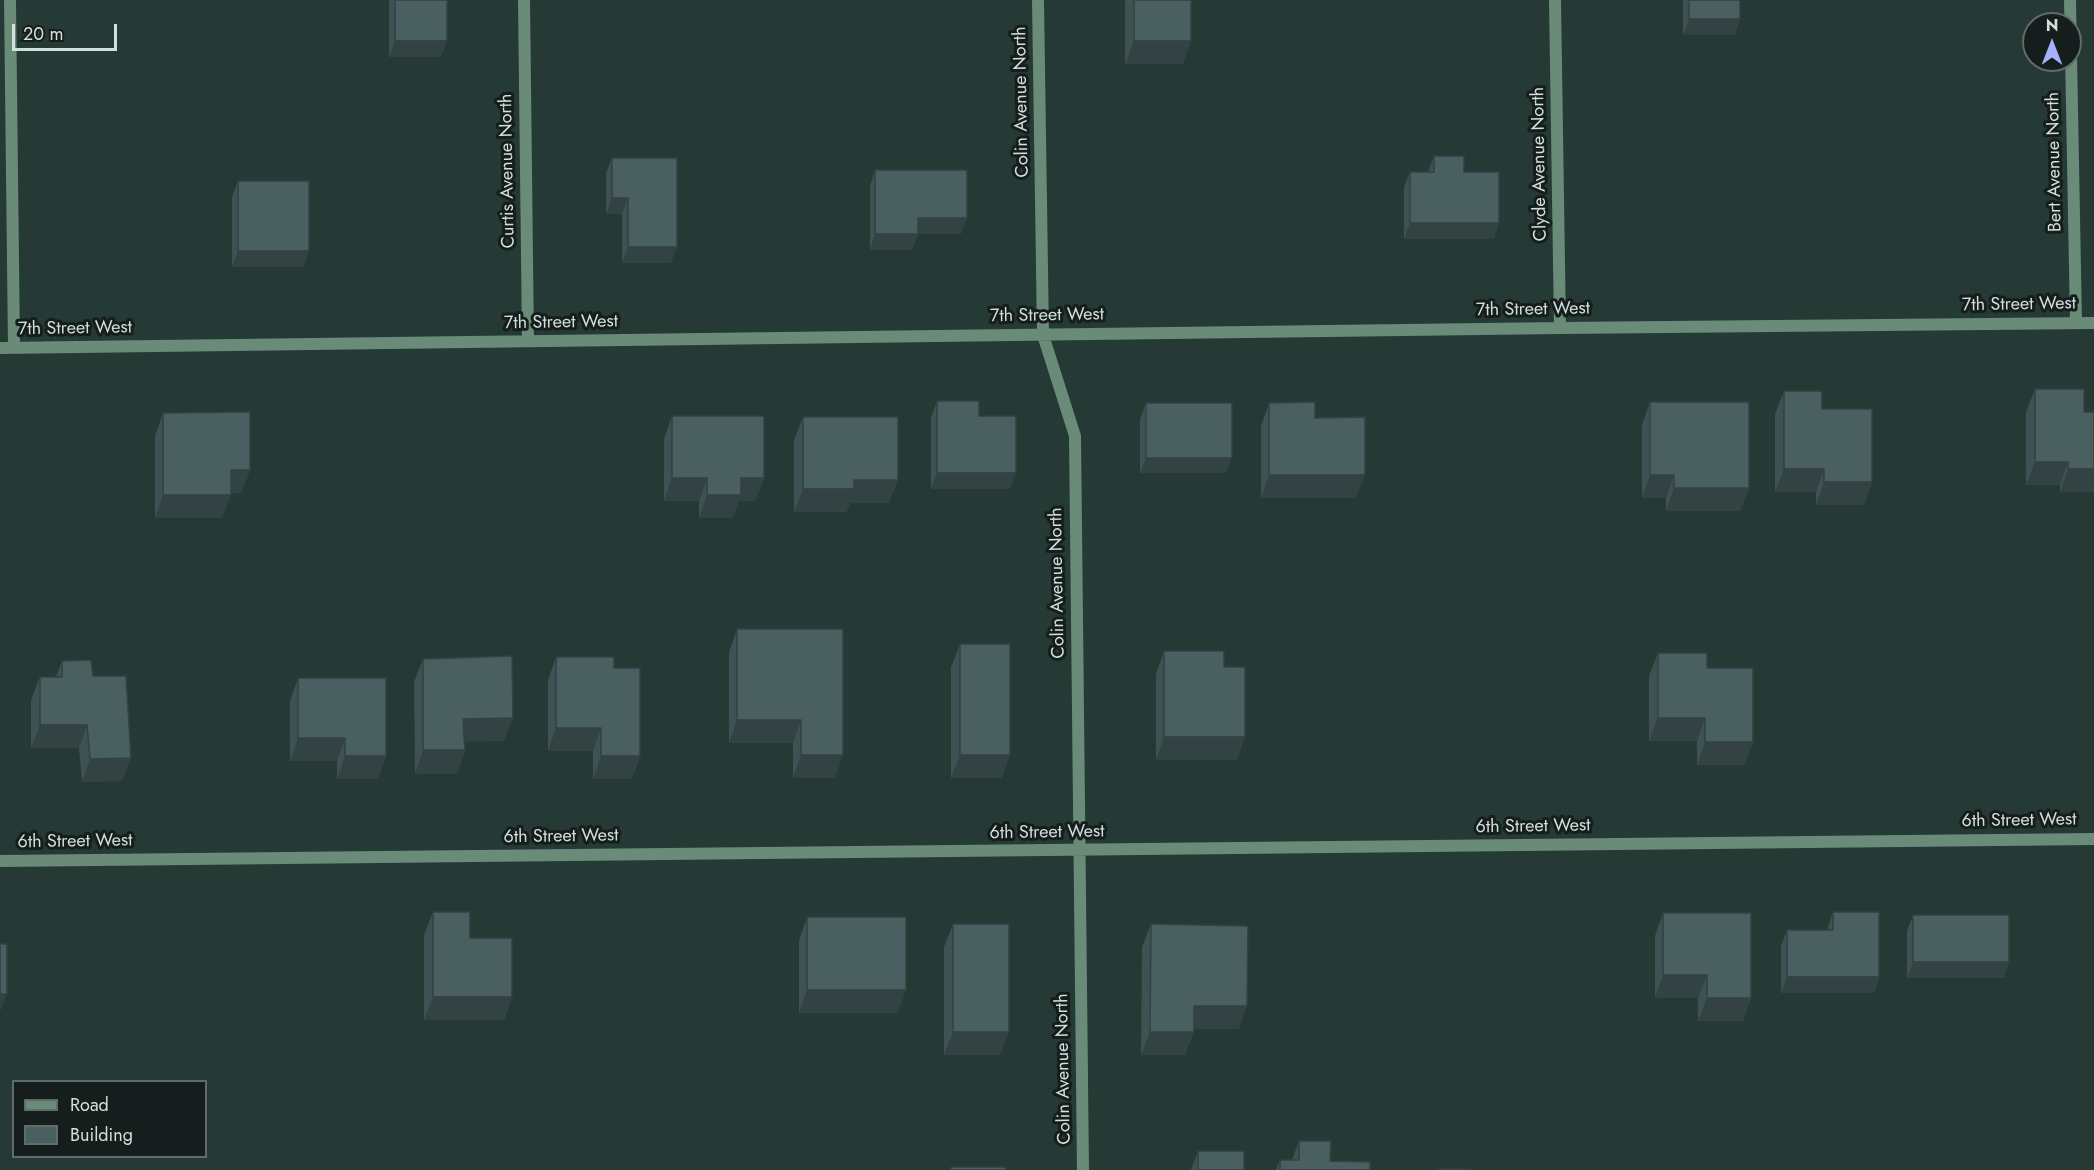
<!DOCTYPE html>
<html>
<head>
<meta charset="utf-8">
<style>
	body { margin:0 }
	#map { position:relative; width:2094px; height:1170px; overflow:hidden; background:#253935; font-family:Jost,sans-serif }
	canvas { display:block }
	.legend { position:absolute; left:12px; top:1080px; width:195px; height:78px; box-sizing:border-box; background:#151e1c; border:2px solid #616b69; margin:0; padding:8px 10px; list-style:none; font-size:18px; color:#d3dfdc }
	.legend li { display:flex; align-items:center; gap:12px; height:30px }
	.legend b { width:30px; border:2px solid #616b69 }
	.north { position:absolute; left:2022px; top:12px; width:60px; height:60px; box-sizing:border-box; background:#151e1c; border:2px solid #616b69; border-radius:50%; rotate:0deg; font-size:16px; font-weight:700; line-height:24px; text-align:center; color:#d3dfdc }
	.north::after { content:''; display:block; margin:auto; width:21px; height:27px; background:#a7b1fc; clip-path:polygon(50% 0,100% 100%,50% 72%,0 100%) }
	.scale { position:absolute; left:12px; top:24px; width:105px; height:27px; box-sizing:border-box; border:3px solid #d3dfdc; border-top:0; padding-left:8px; font-size:18px; line-height:21px; white-space:nowrap; color:#d3dfdc; -webkit-text-stroke:4px #151e1c; paint-order:stroke }
</style>
</head>
<body>
<div id="map">
<canvas width="2094" height="1170"></canvas>
<ul class="legend">
<li><b style="height:8px;background:#698b78"></b>Road</li>
<li><b style="height:16px;background:#495f60"></b>Building</li>
</ul>
<div class="north">N</div>
<div class="scale">20 m</div>
</div>
<script>
const c = document.querySelector('canvas').getContext('2d');
c.lineJoin = 'round';
function poly(rows) {
  const path = new Path2D();
  for (const r of rows) {
    path.moveTo(r[0], r[1]);
    for (let i = 2; i < r.length; i += 2) path.lineTo(r[i], r[i + 1]);
  }
  return path;
}
function strokePath(path, color, width, dash) {
  c.strokeStyle = color;
  c.lineWidth = width;
  c.lineCap = dash ? 'butt' : 'round';
  c.setLineDash(dash || []);
  c.stroke(path);
}
function fill(path, color) {
  c.fillStyle = color;
  c.fill(path, 'evenodd');
}
function label(font, color, halo, rows, align = 'center') {
  c.font = font + ' Jost,sans-serif';
  c.lineWidth = 6;
  c.setLineDash([]);
  c.textBaseline = 'middle';
  c.strokeStyle = halo;
  c.fillStyle = color;
  for (const [text, x, y, turn = 0] of rows) {
    c.save();
    c.translate(x, y);
    c.rotate((+turn || 0) * Math.PI / 180);
    c.textAlign = isNaN(turn) ? turn : align;
    if (halo) c.strokeText(text, 0, 0);
    c.fillText(text, 0, 0);
    c.restore();
  }
}
strokePath(poly([
	[10,0,14,348],
	[524,0,528,341],
	[1038,0,1043,335,1075,436,1083,1170],
	[1555,0,1560,328],
	[2070,0,2076,323],
	[0,348,1560,328,2094,323],
	[0,861,2094,839]
]), '#698b78', 12);
fill(poly([
	[389,0,447,0,441,57,389,57],
	[1125,0,1191,0,1183,64,1125,64],
	[1683,0,1740,0,1735,35,1683,35],
	[1434,156,1464,172,1494,239,1404,239,1404,187,1410,172,1428,172],
	[612,158,671,263,622,263,622,214,606,214,606,173],
	[875,170,961,234,918,234,912,250,870,250,870,186],
	[238,181,304,267,232,267,232,197],
	[2035,389,2084,412,2094,492,2060,492,2060,485,2026,485,2026,412],
	[1784,391,1822,409,1872,482,1864,505,1816,505,1816,492,1775,492,1775,414],
	[937,401,979,416,1010,489,931,489,931,417],
	[1650,402,1749,488,1740,511,1666,511,1666,498,1642,498,1642,425],
	[1146,403,1226,473,1140,473,1140,419],
	[1269,403,1315,418,1356,498,1261,498,1261,426],
	[163,413,250,470,241,493,231,493,222,518,155,518,155,436],
	[672,416,764,478,755,501,739,501,733,518,699,518,699,501,664,501,664,439],
	[803,417,889,503,850,503,846,512,794,512,794,440],
	[737,629,843,629,835,778,793,778,793,743,729,743,729,652],
	[960,644,1002,778,951,778,951,667],
	[1164,651,1224,667,1237,760,1156,760,1156,674],
	[1658,653,1707,668,1753,742,1744,765,1697,765,1697,741,1649,741,1649,676],
	[556,657,614,668,640,756,632,779,593,779,593,751,548,751,548,680],
	[423,659,504,741,465,741,465,750,457,774,415,774,414,682],
	[62,661,93,676,131,758,122,781,82,782,79,748,31,748,31,700,40,677,56,677],
	[298,678,386,756,378,779,337,779,337,761,290,761,290,701],
	[433,912,470,938,512,997,504,1020,424,1020,424,935],
	[1833,912,1879,977,1874,993,1781,993,1781,946,1787,930,1827,930],
	[1663,913,1751,998,1743,1021,1698,1021,1698,998,1655,998,1655,936],
	[1913,915,2009,962,2004,978,1907,978,1907,931],
	[807,917,898,1013,799,1013,799,940],
	[953,924,1000,1055,944,1055,944,947],
	[1151,924,1239,1029,1194,1029,1185,1055,1141,1055,1142,947],
	[1299,1141,1330,1161,1370,1170,1276,1170,1280,1160,1292,1160],
	[1198,1151,1244,1170,1191,1170]
]), '#3f5253');
fill(poly([
	[1689,19,1740,19,1735,35,1683,35],
	[395,41,447,41,441,57,389,57],
	[1134,41,1191,41,1183,64,1125,64],
	[612,198,628,198,622,214,606,214],
	[918,218,967,218,961,234,912,234],
	[1410,223,1499,223,1494,239,1404,239],
	[875,234,918,234,912,250,870,250],
	[628,247,677,247,671,263,622,263],
	[238,251,309,251,304,267,232,267],
	[1146,458,1232,458,1226,473,1140,473],
	[2035,462,2068,462,2060,485,2026,485],
	[1784,469,1824,469,1816,492,1775,492],
	[2068,469,2094,469,2094,492,2060,492],
	[231,470,250,470,241,493,222,493],
	[937,473,1016,473,1010,489,931,489],
	[1269,475,1365,475,1356,498,1261,498],
	[1650,475,1674,475,1666,498,1642,498],
	[672,478,707,478,699,501,664,501],
	[741,478,764,478,755,501,739,501,733,518,699,518,707,495],
	[854,480,898,480,889,503,850,503,846,512,794,512,803,489],
	[1824,482,1872,482,1864,505,1816,505],
	[1674,488,1749,488,1740,511,1666,511],
	[163,495,231,495,222,518,155,518],
	[513,718,504,741,455,742,463,719],
	[1658,718,1705,718,1697,741,1649,741],
	[737,720,801,720,793,743,729,743],
	[40,725,87,725,79,748,31,748],
	[556,728,601,728,593,751,548,751],
	[1164,737,1245,737,1237,760,1156,760],
	[298,738,345,738,337,761,290,761],
	[1705,742,1753,742,1744,765,1697,765],
	[423,750,465,750,457,774,415,774],
	[801,755,843,755,835,778,793,778],
	[960,755,1010,755,1002,778,951,778],
	[345,756,386,756,378,779,337,779],
	[601,756,640,756,632,779,593,779],
	[131,758,122,781,82,782,90,759],
	[1913,962,2009,962,2004,978,1907,978],
	[1663,975,1707,975,1698,998,1655,998],
	[1787,977,1879,977,1874,993,1781,993],
	[807,990,906,990,898,1013,799,1013],
	[0,994,7,994,1,1010,0,1010],
	[433,997,512,997,504,1020,424,1020],
	[1707,998,1751,998,1743,1021,1698,1021],
	[1194,1006,1247,1006,1239,1029,1186,1029],
	[953,1032,1009,1032,1000,1055,944,1055],
	[1150,1032,1194,1032,1185,1055,1141,1055]
]), '#334243');
const building = poly([
	[395,0,447,0,447,41,395,41,395,0],
	[1134,0,1191,0,1191,41,1134,41,1134,0],
	[1689,0,1740,0,1740,19,1689,19,1689,0],
	[1434,156,1464,156,1464,172,1499,172,1499,223,1410,223,1410,172,1434,172,1434,156],
	[612,158,677,158,677,247,628,247,628,198,612,198,612,158],
	[875,170,967,170,967,218,918,218,918,234,875,234,875,170],
	[238,181,309,181,309,251,238,251,238,181],
	[2035,389,2084,389,2084,412,2094,412,2094,469,2068,469,2068,462,2035,462,2035,389],
	[1784,391,1822,391,1822,409,1872,409,1872,482,1824,482,1824,469,1784,469,1784,391],
	[937,401,979,401,979,416,1016,416,1016,473,937,473,937,401],
	[1315,402,1315,418,1365,417,1365,475,1269,475,1269,403,1315,402],
	[1650,402,1749,402,1749,488,1674,488,1674,475,1650,475,1650,402],
	[1146,403,1232,403,1232,458,1146,458,1146,403],
	[250,412,250,470,231,470,231,495,163,495,163,413,250,412],
	[672,416,764,416,764,478,741,478,741,495,707,495,707,478,672,478,672,416],
	[803,417,898,417,898,480,854,480,854,489,803,489,803,417],
	[737,629,843,629,843,755,801,755,801,720,737,720,737,629],
	[960,644,1010,644,1010,755,960,755,960,644],
	[1164,651,1224,651,1224,667,1245,667,1245,737,1164,737,1164,651],
	[1658,653,1707,653,1707,668,1753,668,1753,742,1705,742,1705,718,1658,718,1658,653],
	[512,656,513,718,463,719,465,750,423,750,423,659,512,656],
	[556,657,614,657,614,668,640,668,640,756,601,756,601,728,556,728,556,657],
	[91,660,93,676,126,676,131,758,90,759,87,725,40,725,40,677,62,677,62,661,91,660],
	[298,678,386,678,386,756,345,756,345,738,298,738,298,678],
	[433,912,470,912,470,938,512,938,512,997,433,997,433,912],
	[1833,912,1879,912,1879,977,1787,977,1787,930,1833,930,1833,912],
	[1663,913,1751,913,1751,998,1707,998,1707,975,1663,975,1663,913],
	[1913,915,2009,915,2009,962,1913,962,1913,915],
	[807,917,906,917,906,990,807,990,807,917],
	[953,924,1009,924,1009,1032,953,1032,953,924],
	[1151,924,1248,926,1247,1006,1194,1006,1194,1032,1150,1032,1151,924],
	[0,944,7,944,7,994,0,994,0,944],
	[1299,1141,1331,1141,1330,1161,1370,1162,1370,1170,1280,1170,1280,1160,1299,1160,1299,1141],
	[1198,1151,1244,1151,1244,1170,1198,1170,1198,1151],
	[951,1167,1006,1167,1006,1170,951,1170,951,1167],
	[1439,1169,1471,1169,1471,1170,1439,1170,1439,1169]
]);
fill(building, '#495f60');
strokePath(building, '#334243', 1.5);
label('18px', '#d3dfdc', '#151e1c', [
	["Colin Avenue North",1022,102,-91],
	["Bert Avenue North",2055,162,-91],
	["Clyde Avenue North",1540,164,-91],
	["Curtis Avenue North",508,171,-91],
	["7th Street West",2019,305,-1],
	["7th Street West",1533,310,-1],
	["7th Street West",1047,316,-1],
	["7th Street West",561,323,-1],
	["7th Street West",75,329,-1],
	["Colin Avenue North",1058,583,-91],
	["6th Street West",2019,821,-1],
	["6th Street West",1533,827,-1],
	["6th Street West",1047,833,-1],
	["6th Street West",561,837,-1],
	["6th Street West",75,842,-1],
	["Colin Avenue North",1064,1069,-91]
]);
</script>
</body>
</html>
